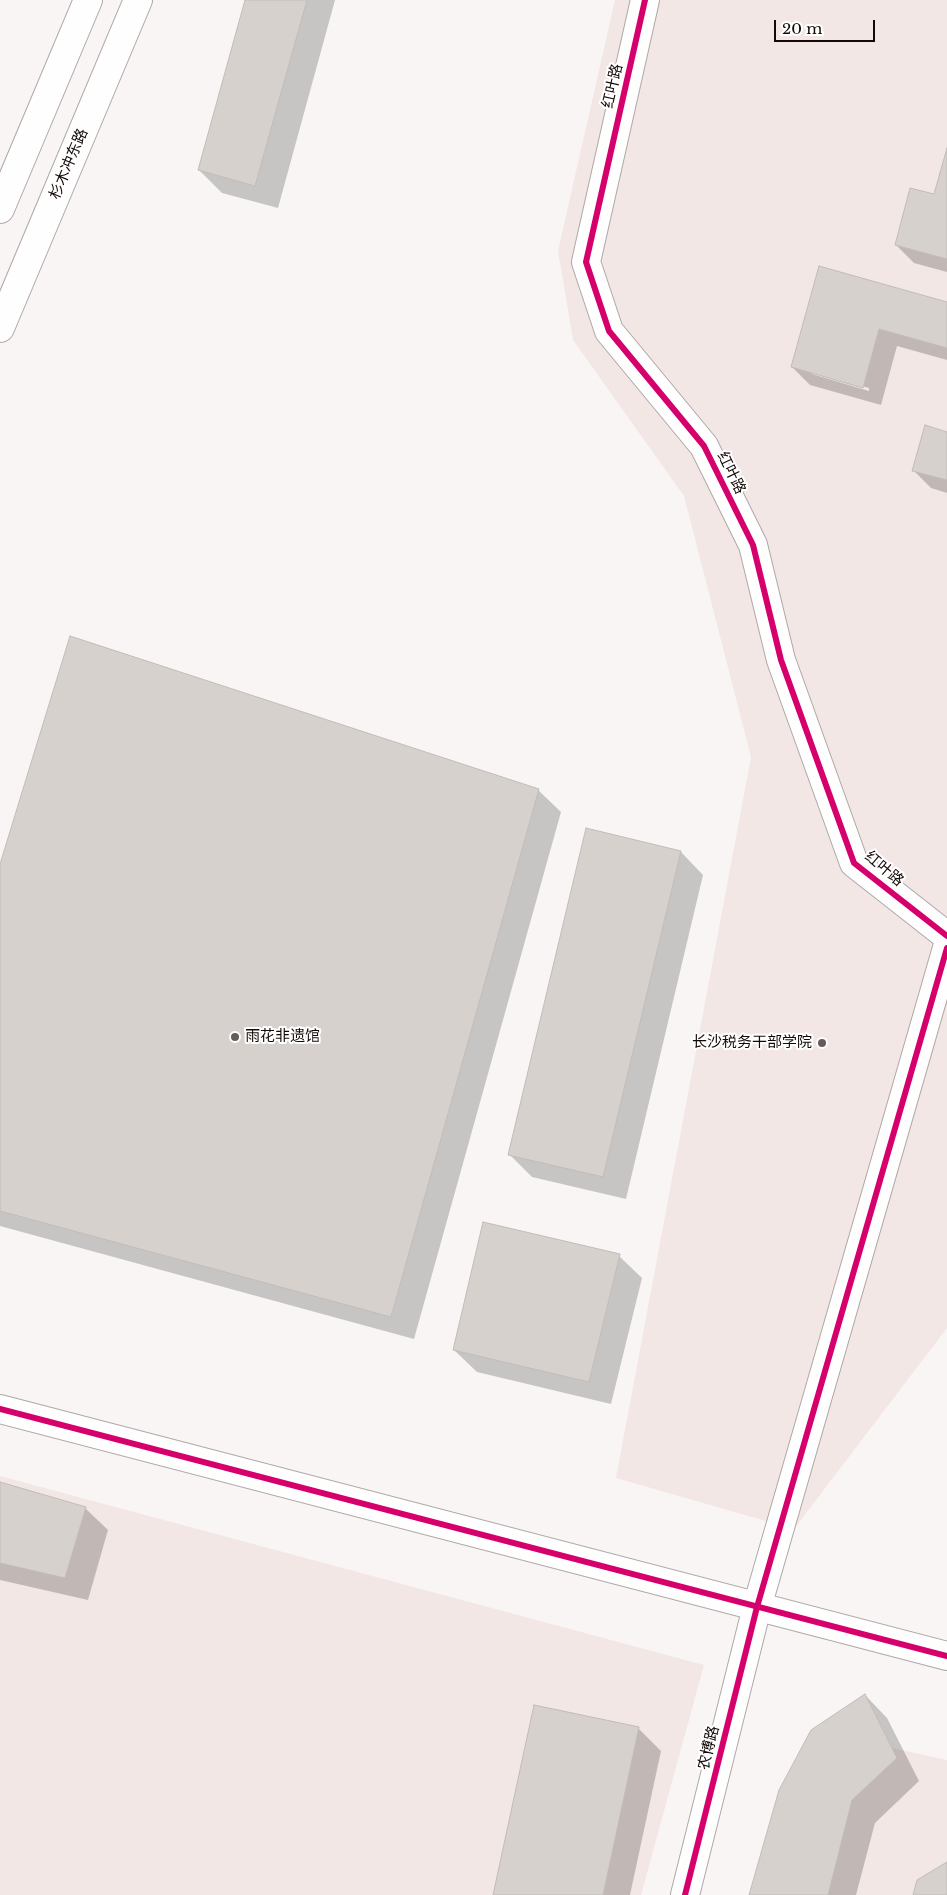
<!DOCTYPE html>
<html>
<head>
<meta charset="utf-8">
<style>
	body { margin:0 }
	#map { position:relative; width:947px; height:1895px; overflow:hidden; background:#f9f5f5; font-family:"Libre Baskerville",serif }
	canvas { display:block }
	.scale { position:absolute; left:774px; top:20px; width:101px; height:22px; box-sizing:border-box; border:2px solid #130907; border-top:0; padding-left:6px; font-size:15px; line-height:18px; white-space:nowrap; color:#130907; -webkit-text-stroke:4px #fff; paint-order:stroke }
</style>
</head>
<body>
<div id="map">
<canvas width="947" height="1895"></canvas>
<div class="scale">20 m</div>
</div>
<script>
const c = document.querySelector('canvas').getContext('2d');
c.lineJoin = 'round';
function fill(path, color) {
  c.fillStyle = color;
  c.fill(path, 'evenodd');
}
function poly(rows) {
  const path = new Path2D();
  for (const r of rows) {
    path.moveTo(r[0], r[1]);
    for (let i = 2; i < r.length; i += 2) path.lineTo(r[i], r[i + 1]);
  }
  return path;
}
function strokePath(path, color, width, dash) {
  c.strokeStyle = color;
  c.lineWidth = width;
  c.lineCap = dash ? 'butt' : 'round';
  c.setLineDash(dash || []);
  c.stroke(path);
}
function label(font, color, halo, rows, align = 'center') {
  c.font = font + ' "Libre Baskerville","Noto Sans SC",serif';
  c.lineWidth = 4;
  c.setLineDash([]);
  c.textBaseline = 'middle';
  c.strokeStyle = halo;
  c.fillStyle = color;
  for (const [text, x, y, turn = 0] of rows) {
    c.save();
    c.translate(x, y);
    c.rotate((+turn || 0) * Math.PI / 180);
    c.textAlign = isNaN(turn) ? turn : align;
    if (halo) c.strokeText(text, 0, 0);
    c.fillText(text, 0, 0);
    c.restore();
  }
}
fill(poly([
	[615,0,947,0,947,1328,794,1529,616,1478,751,757,684,496,573,340,558,251],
	[0,1476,704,1665,641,1895,0,1895],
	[811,1730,947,1760,947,1895,766,1895]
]), '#f2e7e4');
fill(poly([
	[246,0,335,0,278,208,222,193,199,170],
	[947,153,947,272,914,263,896,245,935,196],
	[820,267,947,303,947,360,897,346,881,405,810,385,792,367],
	[812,372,869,388,869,391,812,374],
	[947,433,947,493,931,488,913,470],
	[538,790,561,812,414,1339,0,1226,0,868],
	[681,852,703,875,626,1199,532,1177,509,1154],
	[619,1256,642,1278,611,1404,477,1372,454,1350],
	[0,1483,85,1508,108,1530,88,1600,0,1580],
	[865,1695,887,1718,919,1781,875,1823,856,1895,750,1895],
	[638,1728,661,1751,630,1895,494,1895]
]), '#0003');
const building = poly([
	[245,0,307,0,255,186,198,170,245,0],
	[947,148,947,259,895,245,910,188,934,194,947,148],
	[819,266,947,302,947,348,879,329,863,388,791,367,819,266],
	[925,425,947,432,947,480,912,471,925,425],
	[70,636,539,789,391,1317,0,1211,0,864,70,636],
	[586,828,681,851,603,1177,508,1155,586,828],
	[483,1222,620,1254,589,1382,453,1350,483,1222],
	[0,1482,86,1507,65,1578,0,1563,0,1482],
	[865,1694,897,1758,852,1800,828,1895,749,1895,779,1790,811,1730,865,1694],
	[534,1705,639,1727,603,1895,493,1895,534,1705],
	[947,1862,947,1895,913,1895,917,1880,947,1862]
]);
fill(building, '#d7d1cd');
strokePath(building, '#c2bcb8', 1);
const minor = poly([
	[645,0,586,262,609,331,704,446,753,545,781,660,854,863,947,936],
	[685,1895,757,1607,947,948]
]);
const tertiary = poly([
	[0,1409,947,1656]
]);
const secondary = poly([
	[0,209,88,0],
	[0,328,138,0]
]);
strokePath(minor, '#afa8a6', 30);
strokePath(tertiary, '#afa8a6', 30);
strokePath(secondary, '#afa8a6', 30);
strokePath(minor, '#fefefe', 28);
strokePath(tertiary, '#fefefe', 28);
strokePath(secondary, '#fefefe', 28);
strokePath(poly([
	[645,0,586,262,609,331,704,446,753,545,781,660,854,863,947,936],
	[0,1409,947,1656],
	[685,1895,757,1607,947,948]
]), '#d6006c', 6);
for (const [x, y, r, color] of [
	[235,1037,5,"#645c5a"],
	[822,1043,5,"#645c5a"]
]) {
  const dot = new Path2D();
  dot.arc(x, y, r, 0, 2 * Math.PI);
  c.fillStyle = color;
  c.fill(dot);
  strokePath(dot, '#fff', 2);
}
label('15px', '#130907', '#fff', [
	["红叶路",613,86,-77],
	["杉木冲东路",69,164,-67],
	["红叶路",731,473,64],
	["红叶路",884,869,40],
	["农博路",709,1748,-76]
]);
label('15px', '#130907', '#fff', [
	["雨花非遗馆",245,1037],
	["长沙税务干部学院",812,1043,"right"]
], 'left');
</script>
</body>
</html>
